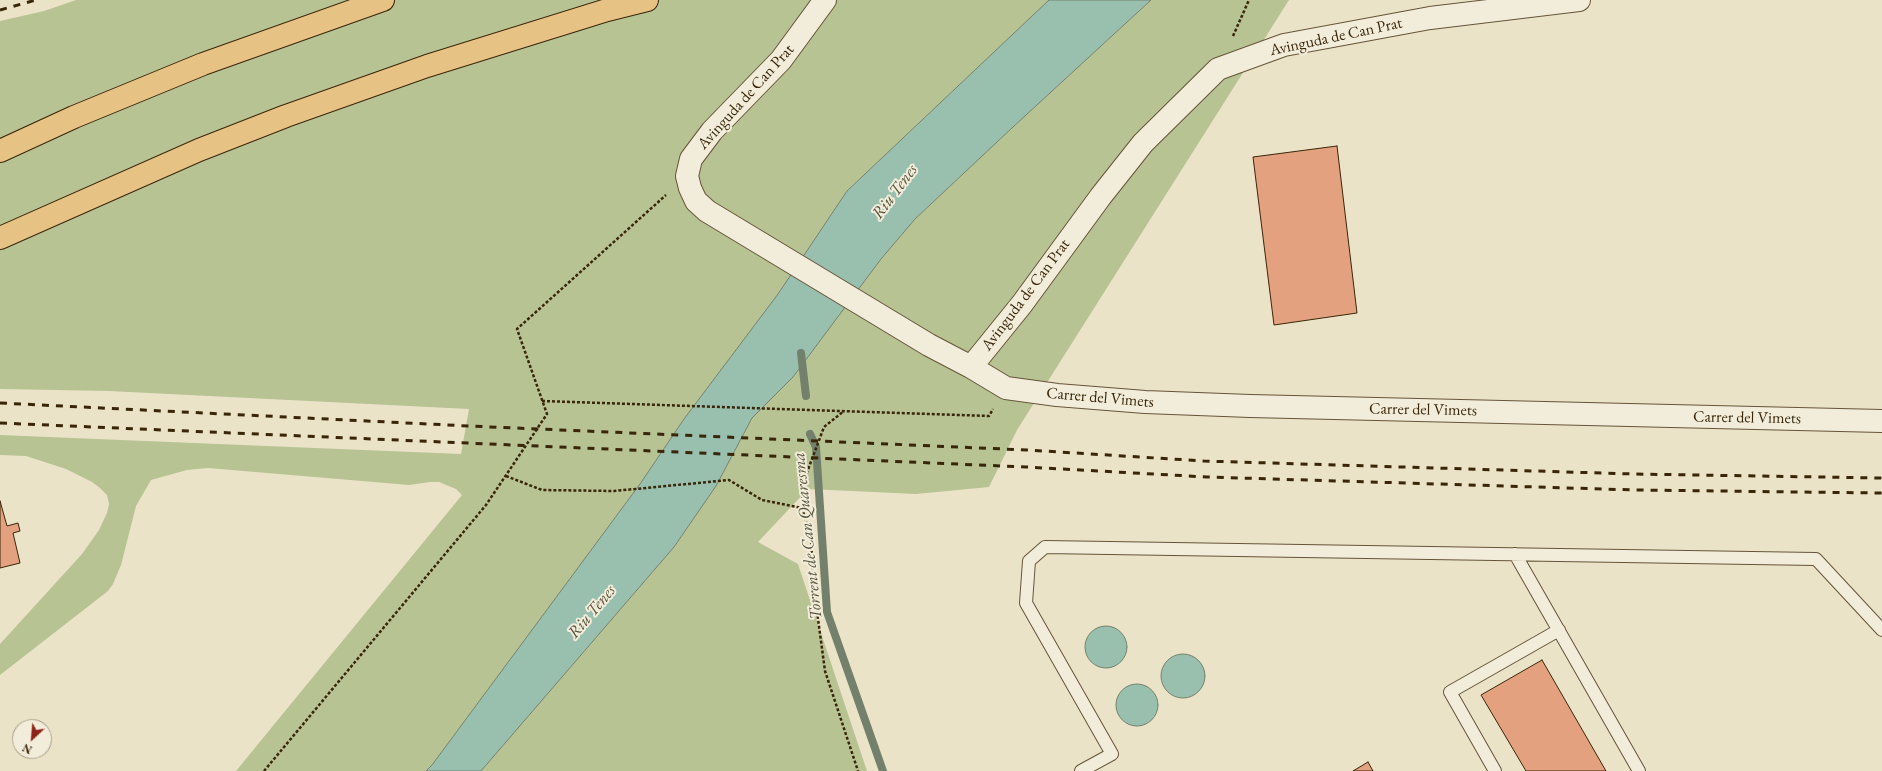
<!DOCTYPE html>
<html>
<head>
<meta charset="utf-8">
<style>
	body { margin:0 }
	#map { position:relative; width:1882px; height:771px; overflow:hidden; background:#ebe3c7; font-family:"EB Garamond",serif }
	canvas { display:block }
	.north { position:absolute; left:12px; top:719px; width:40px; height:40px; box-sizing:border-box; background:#f2eddb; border:1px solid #a89d87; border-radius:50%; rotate:206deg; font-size:11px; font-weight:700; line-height:16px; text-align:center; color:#392508 }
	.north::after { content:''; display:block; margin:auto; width:14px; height:18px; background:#8f2418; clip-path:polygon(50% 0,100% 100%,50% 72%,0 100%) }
</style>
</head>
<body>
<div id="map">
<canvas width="1882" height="771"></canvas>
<div class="north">N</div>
</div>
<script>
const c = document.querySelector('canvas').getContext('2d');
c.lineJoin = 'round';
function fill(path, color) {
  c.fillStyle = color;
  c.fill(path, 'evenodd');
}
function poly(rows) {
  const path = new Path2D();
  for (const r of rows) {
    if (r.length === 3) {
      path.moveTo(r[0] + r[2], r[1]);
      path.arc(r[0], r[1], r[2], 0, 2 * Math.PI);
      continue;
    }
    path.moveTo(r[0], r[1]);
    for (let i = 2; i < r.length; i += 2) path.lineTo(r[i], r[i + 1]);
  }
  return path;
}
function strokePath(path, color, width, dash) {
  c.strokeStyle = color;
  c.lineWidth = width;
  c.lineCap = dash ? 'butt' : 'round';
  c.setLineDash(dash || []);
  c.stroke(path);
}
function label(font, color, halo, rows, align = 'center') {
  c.font = font + ' "EB Garamond",serif';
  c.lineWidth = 4;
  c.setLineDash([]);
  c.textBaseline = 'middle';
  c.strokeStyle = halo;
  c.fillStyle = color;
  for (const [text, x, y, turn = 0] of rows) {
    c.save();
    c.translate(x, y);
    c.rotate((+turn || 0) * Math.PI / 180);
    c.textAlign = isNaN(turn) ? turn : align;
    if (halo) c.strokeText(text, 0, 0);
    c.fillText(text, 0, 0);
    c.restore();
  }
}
fill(poly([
	[76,0,1049,0,847,191,778,294,684,419,640,484,432,765,426,771,236,771,462,495,456,489,439,482,430,482,409,485,208,468,187,470,151,480,136,506,121,565,113,584,108,591,0,675,0,644,82,554,99,530,107,513,109,504,107,495,100,488,92,482,66,469,26,456,0,455,0,435,461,454,469,409,109,391,0,389,0,21,44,11],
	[1151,0,1289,0,1017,430,989,487,916,494,808,489,758,542,798,564,867,771,481,771,674,547,716,486,752,418,793,377,881,259,915,219,1013,127]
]), '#b8c394');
const water = poly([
	[1049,0,1151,0,1013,127,915,219,881,259,793,377,752,418,716,486,674,547,481,771,426,771,432,765,640,484,684,419,778,294,847,191,1049,0],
	[1106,647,21],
	[1183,676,22],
	[1137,705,21]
]);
fill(water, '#99bfae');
strokePath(water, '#73816c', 1);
strokePath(poly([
	[801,353,806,396],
	[810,434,816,447,827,612,883,771]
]), '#73816c', 8);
const building = poly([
	[1337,146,1357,313,1274,325,1253,157,1337,146],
	[0,501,7,526,18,523,20,531,13,533,20,563,0,568,0,501],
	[1542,660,1606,771,1526,771,1481,695,1542,660],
	[1368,762,1373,771,1353,771,1368,762]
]);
fill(building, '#e3a17f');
strokePath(building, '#392508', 1);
const service = poly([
	[1515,554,1639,771],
	[1081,771,1112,754,1026,603,1029,561,1045,547,1816,559,1882,630],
	[1495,771,1450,692,1559,630]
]);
const minor = poly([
	[825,0,781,60,712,131,691,159,687,176,690,188,696,201,707,211,929,345,971,367,1022,304,1101,196,1143,143,1218,69,1284,45,1430,18,1579,0],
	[971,367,1006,388,1057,395,1145,402,1250,406,1882,421]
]);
const motorway = poly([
	[0,151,74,117,203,64,383,0],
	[0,238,199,150,286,116,427,66,607,10,647,0]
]);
strokePath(service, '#665438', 14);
strokePath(minor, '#665438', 24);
strokePath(motorway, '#392508', 24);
strokePath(poly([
	[1233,36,1249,0],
	[542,401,989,416,993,409],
	[506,476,542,490,614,491,729,480,762,500,802,508,811,539,814,589,825,671,858,771],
	[802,508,803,483,824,427,844,411],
	[264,771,486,505,547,414,517,329,666,195]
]), '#392508', 2.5, [3, 2]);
strokePath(service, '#f2eddb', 12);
strokePath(minor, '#f2eddb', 22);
strokePath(motorway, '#e6c284', 22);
strokePath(poly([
	[0,10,36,0],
	[0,403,469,426,1027,450,1204,461,1634,474,1882,478],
	[0,423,1026,467,1207,477,1635,490,1882,493]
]), '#392508', 3, [7, 7]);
label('16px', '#392508', '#f2eddb', [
	["Avinguda de Can Prat",1336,37,-12],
	["Avinguda de Can Prat",746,97,-48],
	["Avinguda de Can Prat",1026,295,-53],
	["Carrer del Vimets",1100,398,5],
	["Carrer del Vimets",1423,410,1],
	["Carrer del Vimets",1747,418,1]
]);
label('italic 17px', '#56533a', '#f2eddb', [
	["Riu Tenes",895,192,-53],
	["Torrent de Can Quaresma",808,536,-96],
	["Riu Tenes",592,612,-50]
]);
</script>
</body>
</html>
